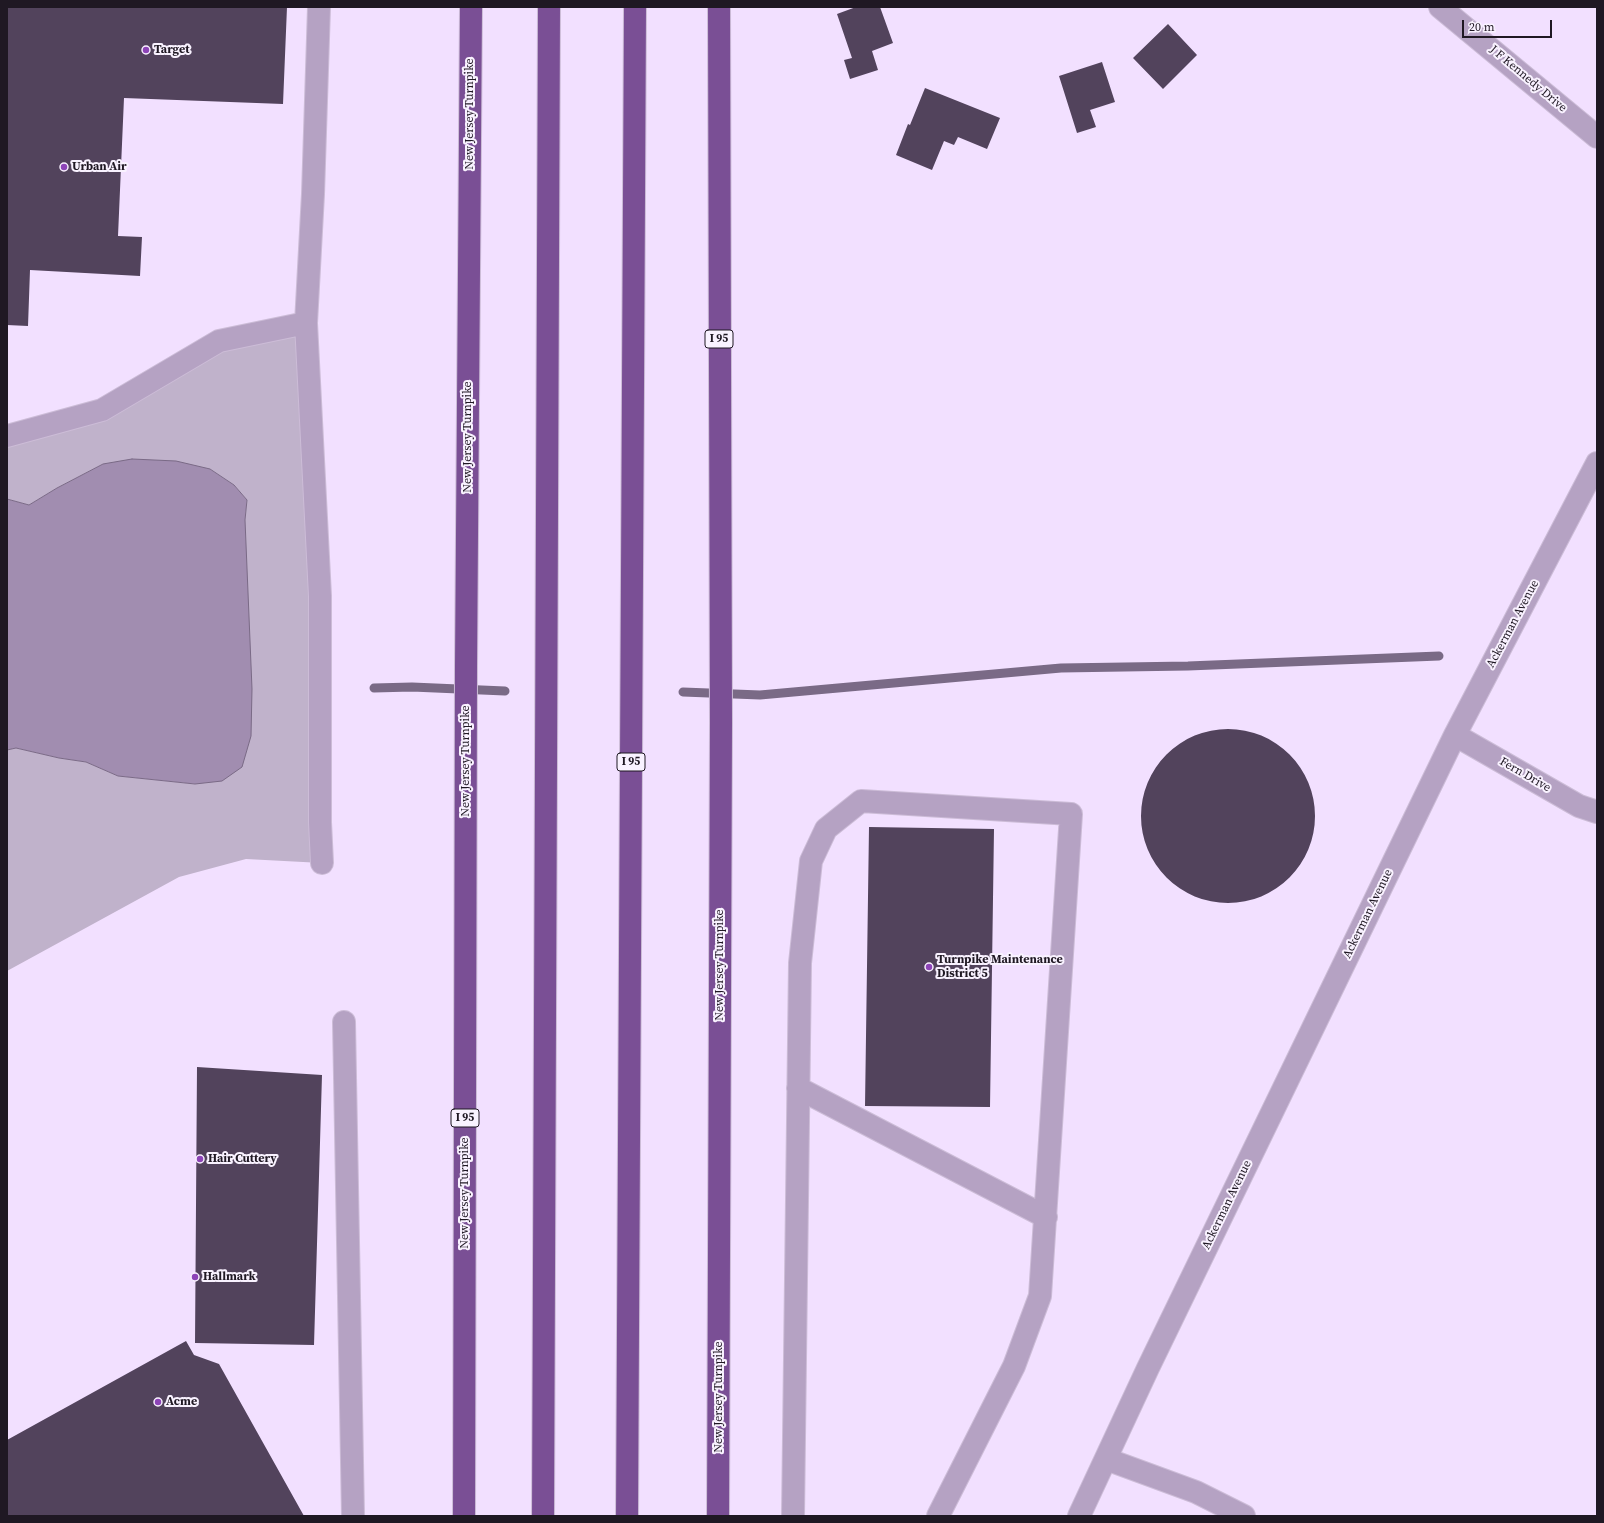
<!DOCTYPE html>
<html>
<head>
<meta charset="utf-8">
<style>
	body { margin:0 }
	#map { position:relative; width:1604px; height:1523px; overflow:hidden; background:#f2e0ff; font-family:"Source Serif 4",serif }
	canvas { display:block }
	.frame { position:absolute; inset:0; border:8px solid #1f1823; pointer-events:none }
	.scale { position:absolute; left:1462px; top:20px; width:90px; height:18px; box-sizing:border-box; border:2px solid #1f1823; border-top:0; padding-left:5px; font-size:12px; line-height:14px; white-space:nowrap; color:#1f1823; -webkit-text-stroke:3px #f9f2ff; paint-order:stroke }
</style>
</head>
<body>
<div id="map">
<canvas width="1604" height="1523"></canvas>
<div class="frame"></div>
<div class="scale">20 m</div>
</div>
<script>
const c = document.querySelector('canvas').getContext('2d');
c.lineJoin = 'round';
function fill(path, color) {
  c.fillStyle = color;
  c.fill(path, 'evenodd');
}
function poly(rows) {
  const path = new Path2D();
  for (const r of rows) {
    if (r.length === 3) {
      path.moveTo(r[0] + r[2], r[1]);
      path.arc(r[0], r[1], r[2], 0, 2 * Math.PI);
      continue;
    }
    path.moveTo(r[0], r[1]);
    for (let i = 2; i < r.length; i += 2) path.lineTo(r[i], r[i + 1]);
  }
  return path;
}
function strokePath(path, color, width, dash) {
  c.strokeStyle = color;
  c.lineWidth = width;
  c.lineCap = dash ? 'butt' : 'round';
  c.setLineDash(dash || []);
  c.stroke(path);
}
function label(font, color, halo, rows, align = 'center') {
  c.font = font + ' "Source Serif 4",serif';
  c.lineWidth = 4;
  c.setLineDash([]);
  c.textBaseline = 'middle';
  c.strokeStyle = halo;
  c.fillStyle = color;
  for (const [text, x, y, turn = 0] of rows) {
    c.save();
    c.translate(x, y);
    c.rotate((+turn || 0) * Math.PI / 180);
    c.textAlign = isNaN(turn) ? turn : align;
    if (halo) c.strokeText(text, 0, 0);
    c.fillText(text, 0, 0);
    c.restore();
  }
}
fill(poly([
	[306,323,322,863,246,859,179,877,7,971,7,750,16,748,59,758,86,762,118,776,195,784,245,520,247,500,234,485,210,469,103,464,57,488,29,505,7,499,7,436,102,410,219,341]
]), '#c0b2cb');
const water = poly([
	[132,459,176,461,210,469,234,485,247,500,245,520,252,689,251,736,242,767,222,781,195,784,118,776,86,762,59,758,16,748,7,750,7,499,29,505,57,488,103,464,132,459]
]);
fill(water, '#a18db0');
strokePath(water, '#7a6a86', 1);
strokePath(poly([
	[374,688,412,687,505,691],
	[683,692,760,695,1061,668,1188,666,1439,656]
]), '#7a6a86', 9);
fill(poly([
	[7,7,287,7,283,104,124,98,118,236,142,237,140,276,30,270,28,326,7,325],
	[856,7,880,7,893,43,872,51,878,70,850,79,844,60,852,58,837,14],
	[1168,24,1197,55,1163,89,1133,58],
	[1102,62,1115,102,1090,110,1096,127,1077,133,1059,76],
	[925,88,1000,118,987,149,958,137,954,145,944,141,932,170,896,155,908,124,910,125],
	[1228,816,87],
	[869,827,994,829,990,1107,865,1106],
	[197,1067,322,1075,314,1345,195,1343],
	[186,1341,194,1355,219,1364,304,1516,7,1516,7,1440]
]), '#52435c');
const minor = poly([
	[1440,7,1597,137],
	[306,323,320,596,320,822,322,863],
	[7,436,102,410,219,341,306,323,313,194,319,7],
	[1455,735,1579,806,1597,812],
	[344,1022,353,1516],
	[798,1088,1046,1217],
	[1106,1459,1196,1492,1244,1516],
	[793,1516,800,963,811,861,826,829,861,801,1071,814,1040,1296,1014,1366,938,1516],
	[1079,1516,1148,1368,1455,735,1597,463]
]);
const highway = poly([
	[464,1516,466,666,471,7],
	[543,1516,549,7],
	[627,1516,635,7],
	[718,1516,721,723,719,7]
]);
strokePath(minor, '#ccbcd7', 24);
strokePath(highway, '#ccbcd7', 24);
strokePath(minor, '#b5a2c3', 22);
strokePath(highway, '#7a4f95', 22);
for (const [x, y, r, color] of [
	[146,50,4,"#8d44b7"],
	[64,167,4,"#8d44b7"],
	[929,967,4,"#8d44b7"],
	[200,1159,4,"#8d44b7"],
	[195,1277,4,"#8d44b7"],
	[158,1402,4,"#8d44b7"]
]) {
  const dot = new Path2D();
  dot.arc(x, y, r, 0, 2 * Math.PI);
  c.fillStyle = color;
  c.fill(dot);
  strokePath(dot, '#f9f2ff', 1.5);
}
for (const [x, y, w] of [
	[719,339,28],
	[631,762,28],
	[465,1118,28]
]) {
  const box = new Path2D();
  box.roundRect(x - w / 2, y - 9, w, 18, 3);
  c.fillStyle = '#f9f2ff';
  c.fill(box);
  strokePath(box, '#1f1823', 1);
}
label('bold 11px', '#1f1823', null, [
	["I 95",719,339],
	["I 95",631,762],
	["I 95",465,1118]
]);
label('bold 12px', '#1f1823', '#f9f2ff', [
	["Target",154,50],
	["Urban Air",72,167],
	["Turnpike Maintenance",937,960],
	["District 5",937,974],
	["Hair Cuttery",208,1159],
	["Hallmark",203,1277],
	["Acme",166,1402]
], 'left');
label('12px', '#1f1823', '#f9f2ff', [
	["J F Kennedy Drive",1528,79,40],
	["New Jersey Turnpike",470,114,-90],
	["New Jersey Turnpike",468,437,-90],
	["Ackerman Avenue",1513,624,-62],
	["New Jersey Turnpike",466,761,-90],
	["Fern Drive",1525,775,30],
	["Ackerman Avenue",1368,914,-64],
	["New Jersey Turnpike",720,965,-90],
	["New Jersey Turnpike",465,1193,-90],
	["Ackerman Avenue",1227,1205,-64],
	["New Jersey Turnpike",719,1397,-90]
]);
</script>
</body>
</html>
